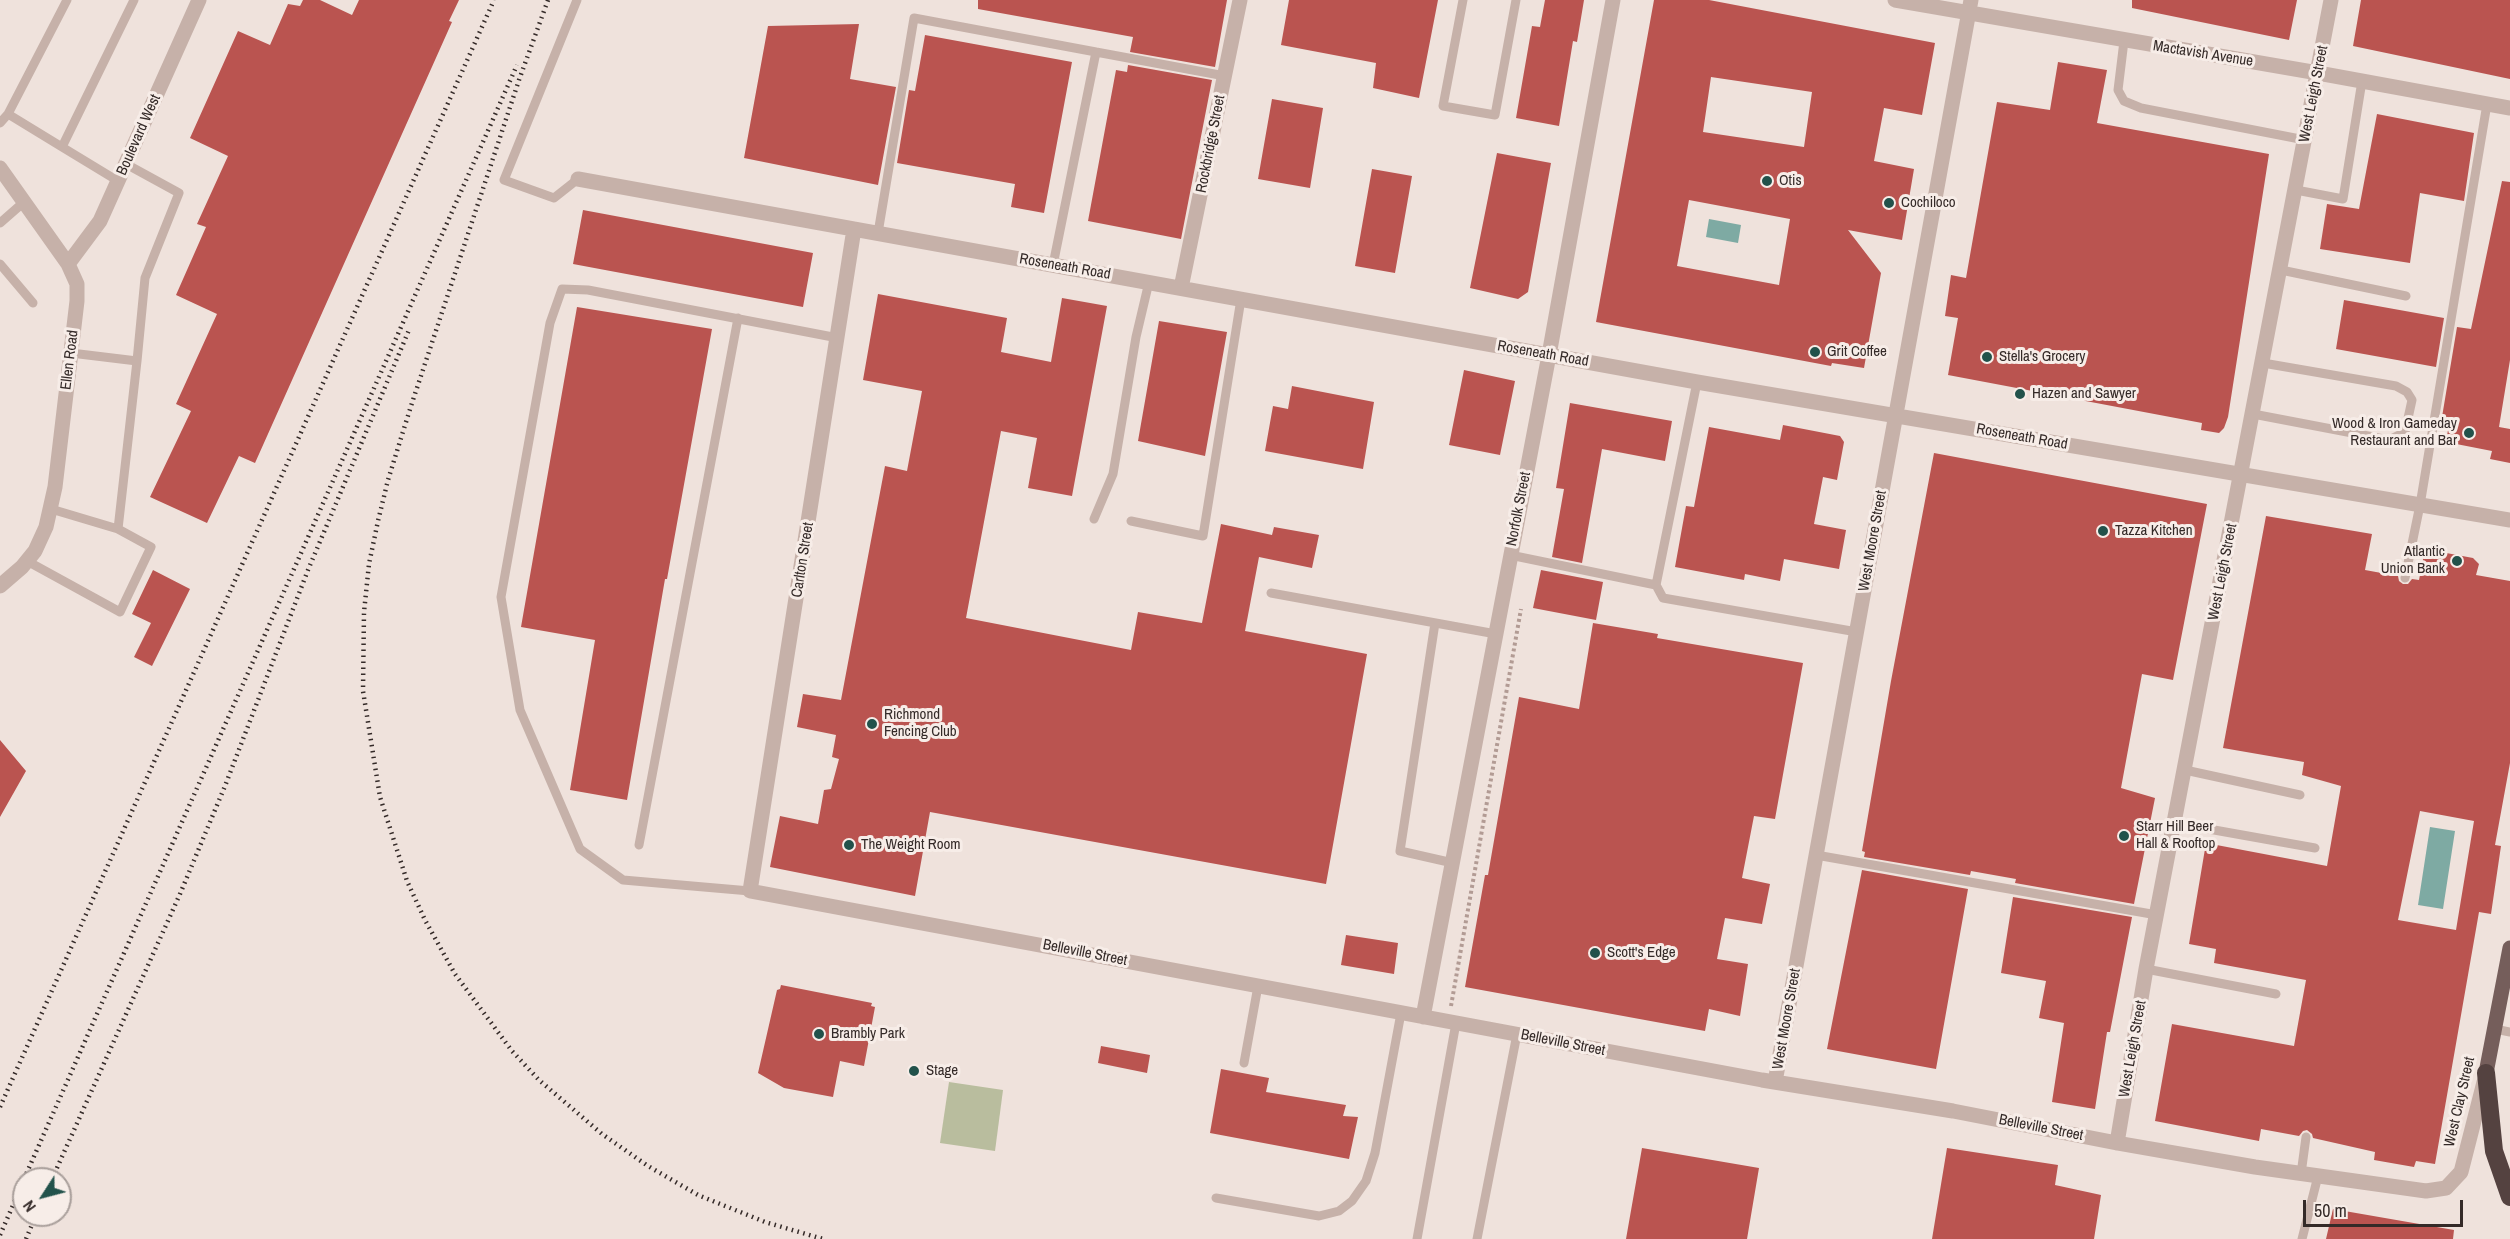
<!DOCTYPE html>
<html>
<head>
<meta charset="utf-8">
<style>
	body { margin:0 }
	#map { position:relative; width:2510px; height:1239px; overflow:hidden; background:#efe2dc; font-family:"Archivo Narrow",sans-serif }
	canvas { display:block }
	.north { position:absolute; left:12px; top:1167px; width:60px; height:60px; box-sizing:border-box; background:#f7ede8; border:2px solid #a99f9b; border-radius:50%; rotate:234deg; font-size:16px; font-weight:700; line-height:24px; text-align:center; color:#342a28 }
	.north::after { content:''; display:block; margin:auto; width:21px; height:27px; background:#22524b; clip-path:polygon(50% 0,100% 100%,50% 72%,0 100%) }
	.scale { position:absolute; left:2303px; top:1200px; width:160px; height:27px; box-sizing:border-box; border:3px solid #342a28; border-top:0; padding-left:8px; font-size:18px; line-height:21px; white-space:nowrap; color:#342a28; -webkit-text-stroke:4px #f7ede8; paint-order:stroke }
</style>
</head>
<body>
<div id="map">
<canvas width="2510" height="1239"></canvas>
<div class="north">N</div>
<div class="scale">50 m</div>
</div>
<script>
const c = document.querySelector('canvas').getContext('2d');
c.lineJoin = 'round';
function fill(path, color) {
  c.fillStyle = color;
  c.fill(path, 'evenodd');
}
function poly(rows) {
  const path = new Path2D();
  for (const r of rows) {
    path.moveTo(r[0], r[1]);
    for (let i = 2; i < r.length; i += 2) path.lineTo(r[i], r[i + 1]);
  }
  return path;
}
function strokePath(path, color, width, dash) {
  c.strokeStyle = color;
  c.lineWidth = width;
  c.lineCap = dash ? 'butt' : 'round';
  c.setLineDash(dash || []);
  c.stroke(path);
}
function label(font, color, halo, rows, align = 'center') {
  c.font = font + ' "Archivo Narrow",sans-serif';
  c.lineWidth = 6;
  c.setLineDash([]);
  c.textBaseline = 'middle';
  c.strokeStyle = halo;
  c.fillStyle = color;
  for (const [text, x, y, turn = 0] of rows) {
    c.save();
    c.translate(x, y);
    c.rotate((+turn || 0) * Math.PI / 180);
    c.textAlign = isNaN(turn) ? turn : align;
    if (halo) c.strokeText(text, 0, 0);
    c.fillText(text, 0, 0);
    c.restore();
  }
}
fill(poly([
	[949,1082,1003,1090,995,1151,940,1143]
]), '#b9bd9e');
fill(poly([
	[1709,219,1741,225,1738,243,1706,237],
	[2430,827,2455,831,2443,909,2418,905]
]), '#7eaaa3');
fill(poly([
	[303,0,320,0,352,15,359,0,459,0,449,21,452,22,255,463,239,456,207,523,150,497,191,411,176,404,217,314,176,295,206,227,197,224,228,156,190,138,238,31,270,45,288,4,300,6],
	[978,0,1227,0,1215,67,1130,52,1133,37,978,9],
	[1289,0,1438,0,1419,98,1373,88,1376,63,1281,45],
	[1545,0,1584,0,1577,42,1573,41,1559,126,1516,118,1532,26,1540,27],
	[1654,0,1709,0,1935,43,1922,115,1884,108,1874,161,1914,169,1902,240,1848,230,1881,273,1864,368,1832,363,1831,366,1596,322],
	[1711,77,1812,92,1804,147,1703,132],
	[1689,200,1790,219,1779,285,1677,266],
	[2132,0,2297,0,2289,40,2132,8],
	[2361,0,2510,0,2510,79,2353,46],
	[859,24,850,79,896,87,878,185,744,158,768,26],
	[925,35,1072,62,1044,213,1011,207,1015,184,897,163,909,90,915,91],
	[2058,62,2107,70,2097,123,2269,154,2228,417,2224,428,2219,433,2201,430,2202,423,1948,375,1958,318,1945,316,1951,275,1966,278,1997,102,2050,110],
	[1128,65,1212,80,1181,239,1088,221,1116,70,1127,72],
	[1272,99,1323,108,1310,188,1258,179],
	[2377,114,2474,133,2464,201,2420,193,2410,263,2320,249,2327,204,2359,209],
	[1497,153,1551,163,1528,292,1518,299,1470,288],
	[1372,169,1412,176,1395,273,1355,266],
	[2502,181,2510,182,2510,360,2499,427,2510,429,2510,463,2490,459,2492,451,2446,442,2449,424,2441,423,2457,327,2471,329],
	[583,210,813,253,803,307,573,264],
	[878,294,1007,318,1001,352,1051,362,1062,298,1107,306,1072,496,1028,488,1037,438,1001,431,966,618,1131,650,1138,612,1202,623,1221,524,1272,535,1274,527,1319,535,1312,568,1259,557,1245,631,1367,654,1326,884,930,812,915,896,770,867,780,816,818,824,824,790,831,789,839,759,832,757,836,735,797,727,803,694,841,700,885,466,907,471,922,391,863,380],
	[2344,300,2444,318,2436,367,2336,349],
	[577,307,712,329,667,579,665,579,627,800,570,790,595,640,521,627],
	[1159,321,1227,332,1205,456,1138,441],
	[1464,370,1515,381,1500,455,1449,445],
	[1292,386,1374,402,1363,469,1265,451,1273,406,1288,409],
	[1570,403,1672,421,1665,461,1602,449,1582,563,1552,557,1564,489,1556,488],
	[1783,425,1840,436,1844,442,1837,480,1823,477,1814,524,1846,530,1839,569,1784,559,1780,581,1745,574,1744,580,1675,567,1686,506,1694,507,1709,427,1780,440],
	[1934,453,2207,504,2173,680,2142,674,2121,788,2155,798,2134,904,2015,883,2016,879,1971,871,1970,875,1864,857,1865,852,1862,851,1891,681],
	[2266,516,2372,534,2365,570,2398,576,2399,581,2403,584,2408,584,2412,579,2419,580,2425,549,2473,558,2479,564,2476,575,2510,581,2510,763,2495,845,2501,846,2491,914,2479,912,2435,1164,2416,1161,2414,1167,2374,1160,2375,1152,2313,1138,2312,1134,2307,1130,2303,1131,2299,1136,2261,1129,2259,1141,2155,1121,2172,1024,2294,1046,2306,980,2214,963,2216,949,2189,944,2206,843,2327,866,2341,786,2302,775,2304,762,2223,748],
	[2420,811,2474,821,2456,930,2398,920],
	[153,570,190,589,152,666,134,657,151,623,132,614],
	[1541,570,1603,582,1596,620,1533,608],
	[1593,623,1658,634,1657,638,1803,663,1775,819,1754,816,1742,878,1770,884,1762,924,1725,918,1717,959,1748,964,1740,1016,1709,1009,1705,1031,1465,987,1485,875,1488,875,1519,697,1579,709],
	[0,740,26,771,0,817],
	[1862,870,1968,889,1936,1069,1827,1049],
	[2013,897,2132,917,2110,1032,2107,1032,2095,1109,2052,1102,2064,1023,2039,1018,2046,981,2001,973],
	[1346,935,1398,943,1394,974,1341,965],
	[781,985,872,1003,871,1006,875,1007,864,1066,840,1061,833,1097,784,1088,758,1073,777,990,780,989],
	[1101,1046,1150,1055,1147,1073,1098,1063],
	[1221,1069,1269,1078,1266,1092,1346,1105,1343,1116,1358,1117,1349,1159,1210,1133],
	[1642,1148,1759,1168,1747,1239,1626,1239],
	[1947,1148,2058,1165,2055,1185,2101,1195,2094,1239,1932,1239],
	[2333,1209,2454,1230,2453,1239,2326,1239]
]), '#ba5450');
strokePath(poly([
	[1451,1006,1521,609]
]), '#b29b94', 4, [3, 3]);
strokePath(poly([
	[577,0,504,180,554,198,578,179],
	[1463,0,1443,106,1495,115,1516,0],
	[2124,41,2118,90,2124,101,2141,108,2305,140],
	[8,114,62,147,134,0],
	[0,123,8,114,67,0],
	[62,147,118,181],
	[2296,190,2343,199,2362,81],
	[0,223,24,202],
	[878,233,914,18,1096,52],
	[0,264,33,303],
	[1053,265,1096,52,1225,76],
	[2281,270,2406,296],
	[71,353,137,361,145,278,179,193,126,164],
	[2253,414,2389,440,2405,432,2412,400,2407,392,2396,386,2263,363],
	[51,509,118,529,137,361],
	[1094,519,1113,474,1136,337,1149,282],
	[1131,521,1203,536,1241,299],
	[1510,555,1656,585,1663,598,1857,632],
	[27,561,120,612,151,547,118,529],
	[2405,578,2420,505,2487,104],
	[1656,585,1697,382],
	[1271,593,1496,634],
	[1435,623,1400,851,1453,863],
	[2185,770,2300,795],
	[2175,823,2315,848],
	[639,845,738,318],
	[1816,855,2157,915],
	[750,891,623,880,580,849,520,710,501,597,550,323,562,289,588,290,838,338],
	[2146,969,2276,994],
	[2495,1029,2510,1032],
	[1244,1063,1258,986],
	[2301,1174,2306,1137],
	[1216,1198,1319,1216,1339,1211,1352,1201,1366,1181,1375,1153,1401,1013],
	[1417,1239,1456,1023],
	[1477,1239,1517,1034],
	[2302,1239,2318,1176]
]), '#c6b1a9', 9);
strokePath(poly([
	[1895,0,2318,73,2510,108],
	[0,168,68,264,77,284,77,301,55,487,46,527,35,551,22,567,0,586],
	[578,179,1697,382,2510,520],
	[854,229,750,891,1762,1080,1953,1111,2117,1143,2255,1167,2426,1191,2446,1188,2461,1172,2484,1082],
	[68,264,100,221,199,0],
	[1181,288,1240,0],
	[1423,1017,1549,355,1613,0],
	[1775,1082,1971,0],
	[2117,1143,2146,969,2331,0]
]), '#c6b1a9', 15);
strokePath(poly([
	[2486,1073,2510,948]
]), '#755e5b', 15);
strokePath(poly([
	[2486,1073,2494,1151,2510,1197]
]), '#544240', 18);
strokePath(poly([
	[548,0,519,80,411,406,388,480,378,521,369,564,364,612,363,691,380,797,407,881,425,920,455,974,512,1051,539,1080,602,1134,648,1166,698,1195,765,1222,823,1239],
	[0,1107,494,0],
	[24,1179,517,65],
	[52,1179,180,894,225,786,308,570,409,330],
	[0,1235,24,1180],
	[26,1239,36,1215]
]), '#342a28', 4.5, [1.5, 4.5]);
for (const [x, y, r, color] of [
	[1767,181,6,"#22524b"],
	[1889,203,6,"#22524b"],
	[1815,352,6,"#22524b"],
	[1987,357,6,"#22524b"],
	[2020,394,6,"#22524b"],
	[2469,433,6,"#22524b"],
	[2103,531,6,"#22524b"],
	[2457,561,6,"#22524b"],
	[872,724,6,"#22524b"],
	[2124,836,6,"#22524b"],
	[849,845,6,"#22524b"],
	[1595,953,6,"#22524b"],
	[819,1034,6,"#22524b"],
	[914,1071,6,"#22524b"]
]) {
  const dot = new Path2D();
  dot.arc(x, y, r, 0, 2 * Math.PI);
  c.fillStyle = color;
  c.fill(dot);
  strokePath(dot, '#f7ede8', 2);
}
label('15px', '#342a28', '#f7ede8', [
	["Mactavish Avenue",2203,54,9],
	["West Leigh Street",2314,94,-79],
	["Boulevard West",139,135,-66],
	["Rockbridge Street",1211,144,-79],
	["Roseneath Road",1065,267,10],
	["Roseneath Road",1543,354,10],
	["Ellen Road",70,360,-83],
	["Roseneath Road",2022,437,10],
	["Norfolk Street",1519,509,-79],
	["West Moore Street",1873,541,-80],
	["Carlton Street",803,560,-81],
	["West Leigh Street",2223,572,-79],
	["Belleville Street",1085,953,11],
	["West Moore Street",1787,1019,-80],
	["Belleville Street",1563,1043,11],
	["West Leigh Street",2133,1049,-80],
	["West Clay Street",2460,1102,-77],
	["Belleville Street",2041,1128,11]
]);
label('15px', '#342a28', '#f7ede8', [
	["Otis",1779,181],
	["Cochiloco",1901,203],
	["Grit Coffee",1827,352],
	["Stella's Grocery",1999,357],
	["Hazen and Sawyer",2032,394],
	["Wood & Iron Gameday",2457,424,"right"],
	["Restaurant and Bar",2457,441,"right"],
	["Tazza Kitchen",2115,531],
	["Atlantic",2445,552,"right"],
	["Union Bank",2445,569,"right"],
	["Richmond",884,715],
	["Fencing Club",884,732],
	["Starr Hill Beer",2136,827],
	["Hall & Rooftop",2136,844],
	["The Weight Room",861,845],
	["Scott's Edge",1607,953],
	["Brambly Park",831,1034],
	["Stage",926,1071]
], 'left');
</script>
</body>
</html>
